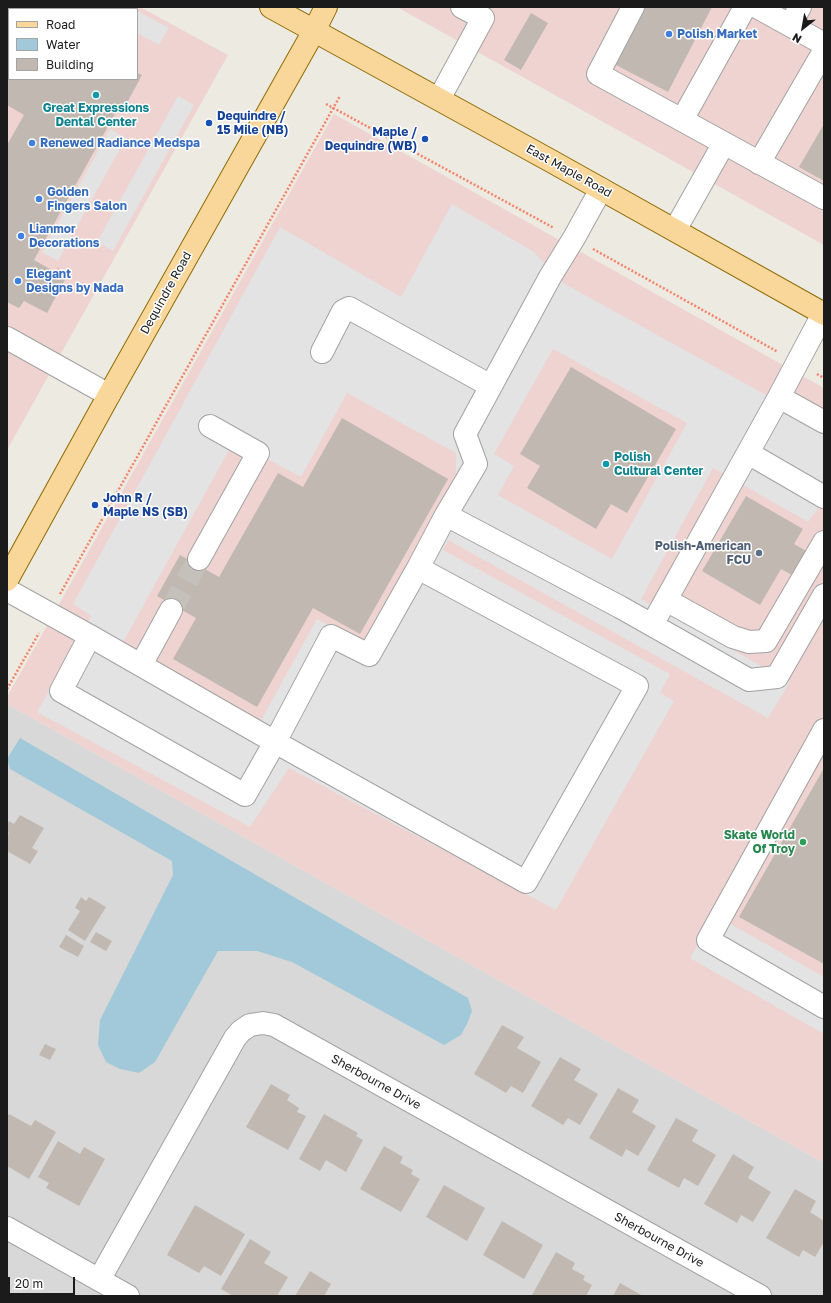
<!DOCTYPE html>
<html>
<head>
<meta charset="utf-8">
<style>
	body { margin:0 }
	#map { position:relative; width:831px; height:1303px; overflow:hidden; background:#edeae1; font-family:"Golos Text",sans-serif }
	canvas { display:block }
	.frame { position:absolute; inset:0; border:8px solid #1b1b1b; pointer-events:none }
	.legend { position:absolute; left:8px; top:8px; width:130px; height:72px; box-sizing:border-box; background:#fff; border:1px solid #a4a4a4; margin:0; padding:5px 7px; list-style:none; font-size:12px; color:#1b1b1b }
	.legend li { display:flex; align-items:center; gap:8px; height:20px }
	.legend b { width:20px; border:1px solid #a4a4a4 }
	.north { position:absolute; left:783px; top:8px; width:40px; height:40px; -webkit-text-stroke:3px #fff; paint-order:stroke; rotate:211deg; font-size:11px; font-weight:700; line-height:16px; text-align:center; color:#1b1b1b }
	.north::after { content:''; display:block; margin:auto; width:14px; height:18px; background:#1b1b1b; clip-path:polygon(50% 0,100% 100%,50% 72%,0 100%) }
	.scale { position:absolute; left:8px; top:1277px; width:67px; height:18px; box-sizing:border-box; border:2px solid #1b1b1b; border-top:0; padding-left:5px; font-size:12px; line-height:14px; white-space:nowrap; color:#1b1b1b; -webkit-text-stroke:3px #fff; paint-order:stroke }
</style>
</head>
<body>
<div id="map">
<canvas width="831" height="1303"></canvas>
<div class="frame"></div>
<ul class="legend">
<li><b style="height:5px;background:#f9d79a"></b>Road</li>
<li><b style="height:11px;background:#a2c9da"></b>Water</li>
<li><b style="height:11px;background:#c1b9b1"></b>Building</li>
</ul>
<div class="north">N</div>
<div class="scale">20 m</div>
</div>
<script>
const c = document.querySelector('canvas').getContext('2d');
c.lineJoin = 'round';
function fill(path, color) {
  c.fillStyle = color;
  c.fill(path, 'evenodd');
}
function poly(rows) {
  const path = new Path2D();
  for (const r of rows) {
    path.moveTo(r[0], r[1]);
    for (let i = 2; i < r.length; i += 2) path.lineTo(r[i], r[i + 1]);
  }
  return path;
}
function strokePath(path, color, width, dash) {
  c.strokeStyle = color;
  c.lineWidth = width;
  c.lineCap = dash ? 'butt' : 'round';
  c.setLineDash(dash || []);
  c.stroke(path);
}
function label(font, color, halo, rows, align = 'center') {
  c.font = font + ' "Golos Text",sans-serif';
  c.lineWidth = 3;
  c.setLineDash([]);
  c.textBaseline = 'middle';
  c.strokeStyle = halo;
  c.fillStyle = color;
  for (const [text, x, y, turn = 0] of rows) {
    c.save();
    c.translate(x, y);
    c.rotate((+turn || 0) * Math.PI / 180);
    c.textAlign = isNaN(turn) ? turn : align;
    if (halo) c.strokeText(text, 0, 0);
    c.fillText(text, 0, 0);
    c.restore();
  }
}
fill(poly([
	[7,704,824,1163,824,1296,7,1296]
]), '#d9d8d8');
fill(poly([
	[7,7,140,7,228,55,7,450],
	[9,9,137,9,137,79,9,79],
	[397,7,824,7,824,245],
	[334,114,824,388,824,1163,7,704,7,697]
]), '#eed3d0');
fill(poly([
	[137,11,169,28,159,45,137,33],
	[178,96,194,105,113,251,97,242],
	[110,129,126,138,58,261,42,252],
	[452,204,534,252,563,283,824,427,824,504,821,505,808,522,713,468,641,599,790,682,768,718,448,540,443,550,670,674,660,693,674,701,556,910,289,768,250,827,37,712,91,616,73,604,280,227,401,297],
	[553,349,687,423,612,559,498,495,514,466,494,454],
	[347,393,456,453,456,477,364,644,317,619,260,722,121,646,234,441,301,477],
	[715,915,824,977,824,1034,690,958]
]), '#e3e3e3');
fill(poly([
	[20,738,468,998,472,1011,467,1024,461,1035,444,1045,292,962,257,951,218,951,155,1062,139,1073,120,1069,106,1062,98,1045,100,1020,173,875,172,861,10,769,7,759]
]), '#a2c9da');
fill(poly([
	[645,7,712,7,668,92,614,64],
	[531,13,548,23,521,70,504,60],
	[7,14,9,15,9,79,137,79,137,73,142,75,121,114,116,112,34,260,66,278,47,313,24,301,19,308,7,302,7,145,24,115,7,105],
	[824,124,824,181,799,167],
	[571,367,676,429,627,513,611,504,596,529,527,488,540,466,520,454],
	[342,418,448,479,360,634,313,608,257,707,173,659,196,618,157,596,180,555,219,577,278,473,303,487],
	[746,496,803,529,794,544,824,561,810,585,781,569,760,605,702,571],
	[824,768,824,964,739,917],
	[20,815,44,828,32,848,38,851,30,864,7,851,7,837,9,833,7,832,7,825,9,821,14,824],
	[81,897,86,901,89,897,106,907,85,941,68,930,80,911,75,908],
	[96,932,112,941,106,951,90,942],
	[66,935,84,946,78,957,59,947],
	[502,1025,524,1037,517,1048,541,1062,523,1093,511,1086,506,1093,474,1074],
	[45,1044,56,1049,50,1060,39,1055],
	[560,1057,581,1069,574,1080,598,1094,580,1125,568,1118,563,1125,531,1106],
	[271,1084,290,1095,287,1100,299,1108,297,1112,306,1116,288,1150,246,1127],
	[618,1088,639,1100,632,1112,656,1126,638,1156,626,1149,622,1157,589,1138],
	[9,1114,31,1126,35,1120,56,1132,29,1179,7,1166,7,1117],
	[324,1114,358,1133,356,1136,363,1140,346,1172,326,1160,320,1171,299,1159],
	[676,1118,698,1130,692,1141,716,1155,698,1186,684,1178,679,1188,647,1170],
	[58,1141,80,1154,84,1147,105,1159,79,1206,46,1188,49,1183,38,1177],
	[384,1146,403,1157,400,1163,413,1170,411,1174,420,1179,401,1212,360,1189],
	[733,1154,754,1167,748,1178,771,1192,753,1222,741,1215,737,1223,704,1204],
	[444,1185,485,1208,467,1241,426,1217],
	[795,1189,816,1201,810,1212,824,1221,824,1242,815,1257,803,1250,799,1257,766,1238],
	[195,1205,245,1234,221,1276,204,1266,199,1273,167,1255],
	[502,1221,543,1245,524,1279,483,1255],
	[250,1239,271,1252,264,1263,288,1277,277,1296,233,1296,221,1289],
	[556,1252,575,1263,572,1269,585,1276,583,1280,592,1285,586,1296,534,1296,532,1295],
	[310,1271,331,1284,324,1296,295,1296],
	[620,1283,643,1296,613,1296]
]), '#c1b9b1');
strokePath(poly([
	[171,610,199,559]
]), '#c3c1b9', 22, [22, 11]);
const minor = poly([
	[633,7,598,74,824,198],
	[757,7,824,44],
	[790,25,800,7],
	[439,99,483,18,462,7],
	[682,120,745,7],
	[759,163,824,51],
	[675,230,724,143],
	[823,314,779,397,652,625,749,680,777,677,824,595],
	[7,338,109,395],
	[322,352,343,311,349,308,491,386],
	[779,397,824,422],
	[748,453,824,497],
	[446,515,620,607,652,625],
	[199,559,258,453,210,426],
	[7,590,90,636,61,691,245,795,275,742,526,882,637,686,418,568,446,515,476,464,465,434,550,277,574,238,601,189],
	[666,600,733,637,749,642,766,641,824,542],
	[90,636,275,742,331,636,369,655,418,568],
	[141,665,171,610],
	[824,730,708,940,824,1007],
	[7,1228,128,1296],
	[99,1280,235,1038,241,1031,250,1025,263,1023,274,1025,760,1296]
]);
const major = poly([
	[271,7,551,161,824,314],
	[7,580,109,395,314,31,326,7]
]);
strokePath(minor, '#a2a2a2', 24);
strokePath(major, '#8f6b04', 24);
strokePath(poly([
	[326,104,554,228],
	[593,249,778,352],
	[56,272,58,268],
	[817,374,824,378],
	[60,594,340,96],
	[7,689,39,633]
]), '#f58269', 2.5, [2, 2]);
strokePath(minor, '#fff', 22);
strokePath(major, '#f9d79a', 22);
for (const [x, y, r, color] of [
	[669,34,4,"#3f7fe0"],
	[96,95,4,"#0f9aa8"],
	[209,123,4,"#1a4fb4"],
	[425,139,4,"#1a4fb4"],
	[32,143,4,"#3f7fe0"],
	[39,199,4,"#3f7fe0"],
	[21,236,4,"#3f7fe0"],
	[18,281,4,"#3f7fe0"],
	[606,464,4,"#0f9aa8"],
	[95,505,4,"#1a4fb4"],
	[759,553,4,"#5c6f8a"],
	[803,842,4,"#2e9e5b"]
]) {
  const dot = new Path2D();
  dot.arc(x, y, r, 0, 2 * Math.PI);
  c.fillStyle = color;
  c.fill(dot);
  strokePath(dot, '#fff', 1.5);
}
label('bold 12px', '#366cbe', '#fff', [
	["Polish Market",677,34],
	["Renewed Radiance Medspa",40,143],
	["Golden",47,192],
	["Fingers Salon",47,206],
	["Lianmor",29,229],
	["Decorations",29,243],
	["Elegant",26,274],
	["Designs by Nada",26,288]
], 'left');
label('bold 12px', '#0d838f', '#fff', [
	["Great Expressions",96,108],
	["Dental Center",96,122],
	["Polish",614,457,"left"],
	["Cultural Center",614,471,"left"]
]);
label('bold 12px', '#164399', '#fff', [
	["Dequindre /",217,116],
	["15 Mile (NB)",217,130],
	["Maple /",417,132,"right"],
	["Dequindre (WB)",417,146,"right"],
	["John R /",103,498],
	["Maple NS (SB)",103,512]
], 'left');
label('12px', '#1b1b1b', '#fff', [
	["East Maple Road",569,171,29],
	["Dequindre Road",166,293,-61],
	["Sherbourne Drive",376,1082,29],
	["Sherbourne Drive",659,1240,29]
]);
label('bold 12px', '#4e5e75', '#fff', [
	["Polish-American",751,546],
	["FCU",751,560]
], 'right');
label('bold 12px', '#27864d', '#fff', [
	["Skate World",795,835],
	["Of Troy",795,849]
], 'right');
</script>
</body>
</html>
